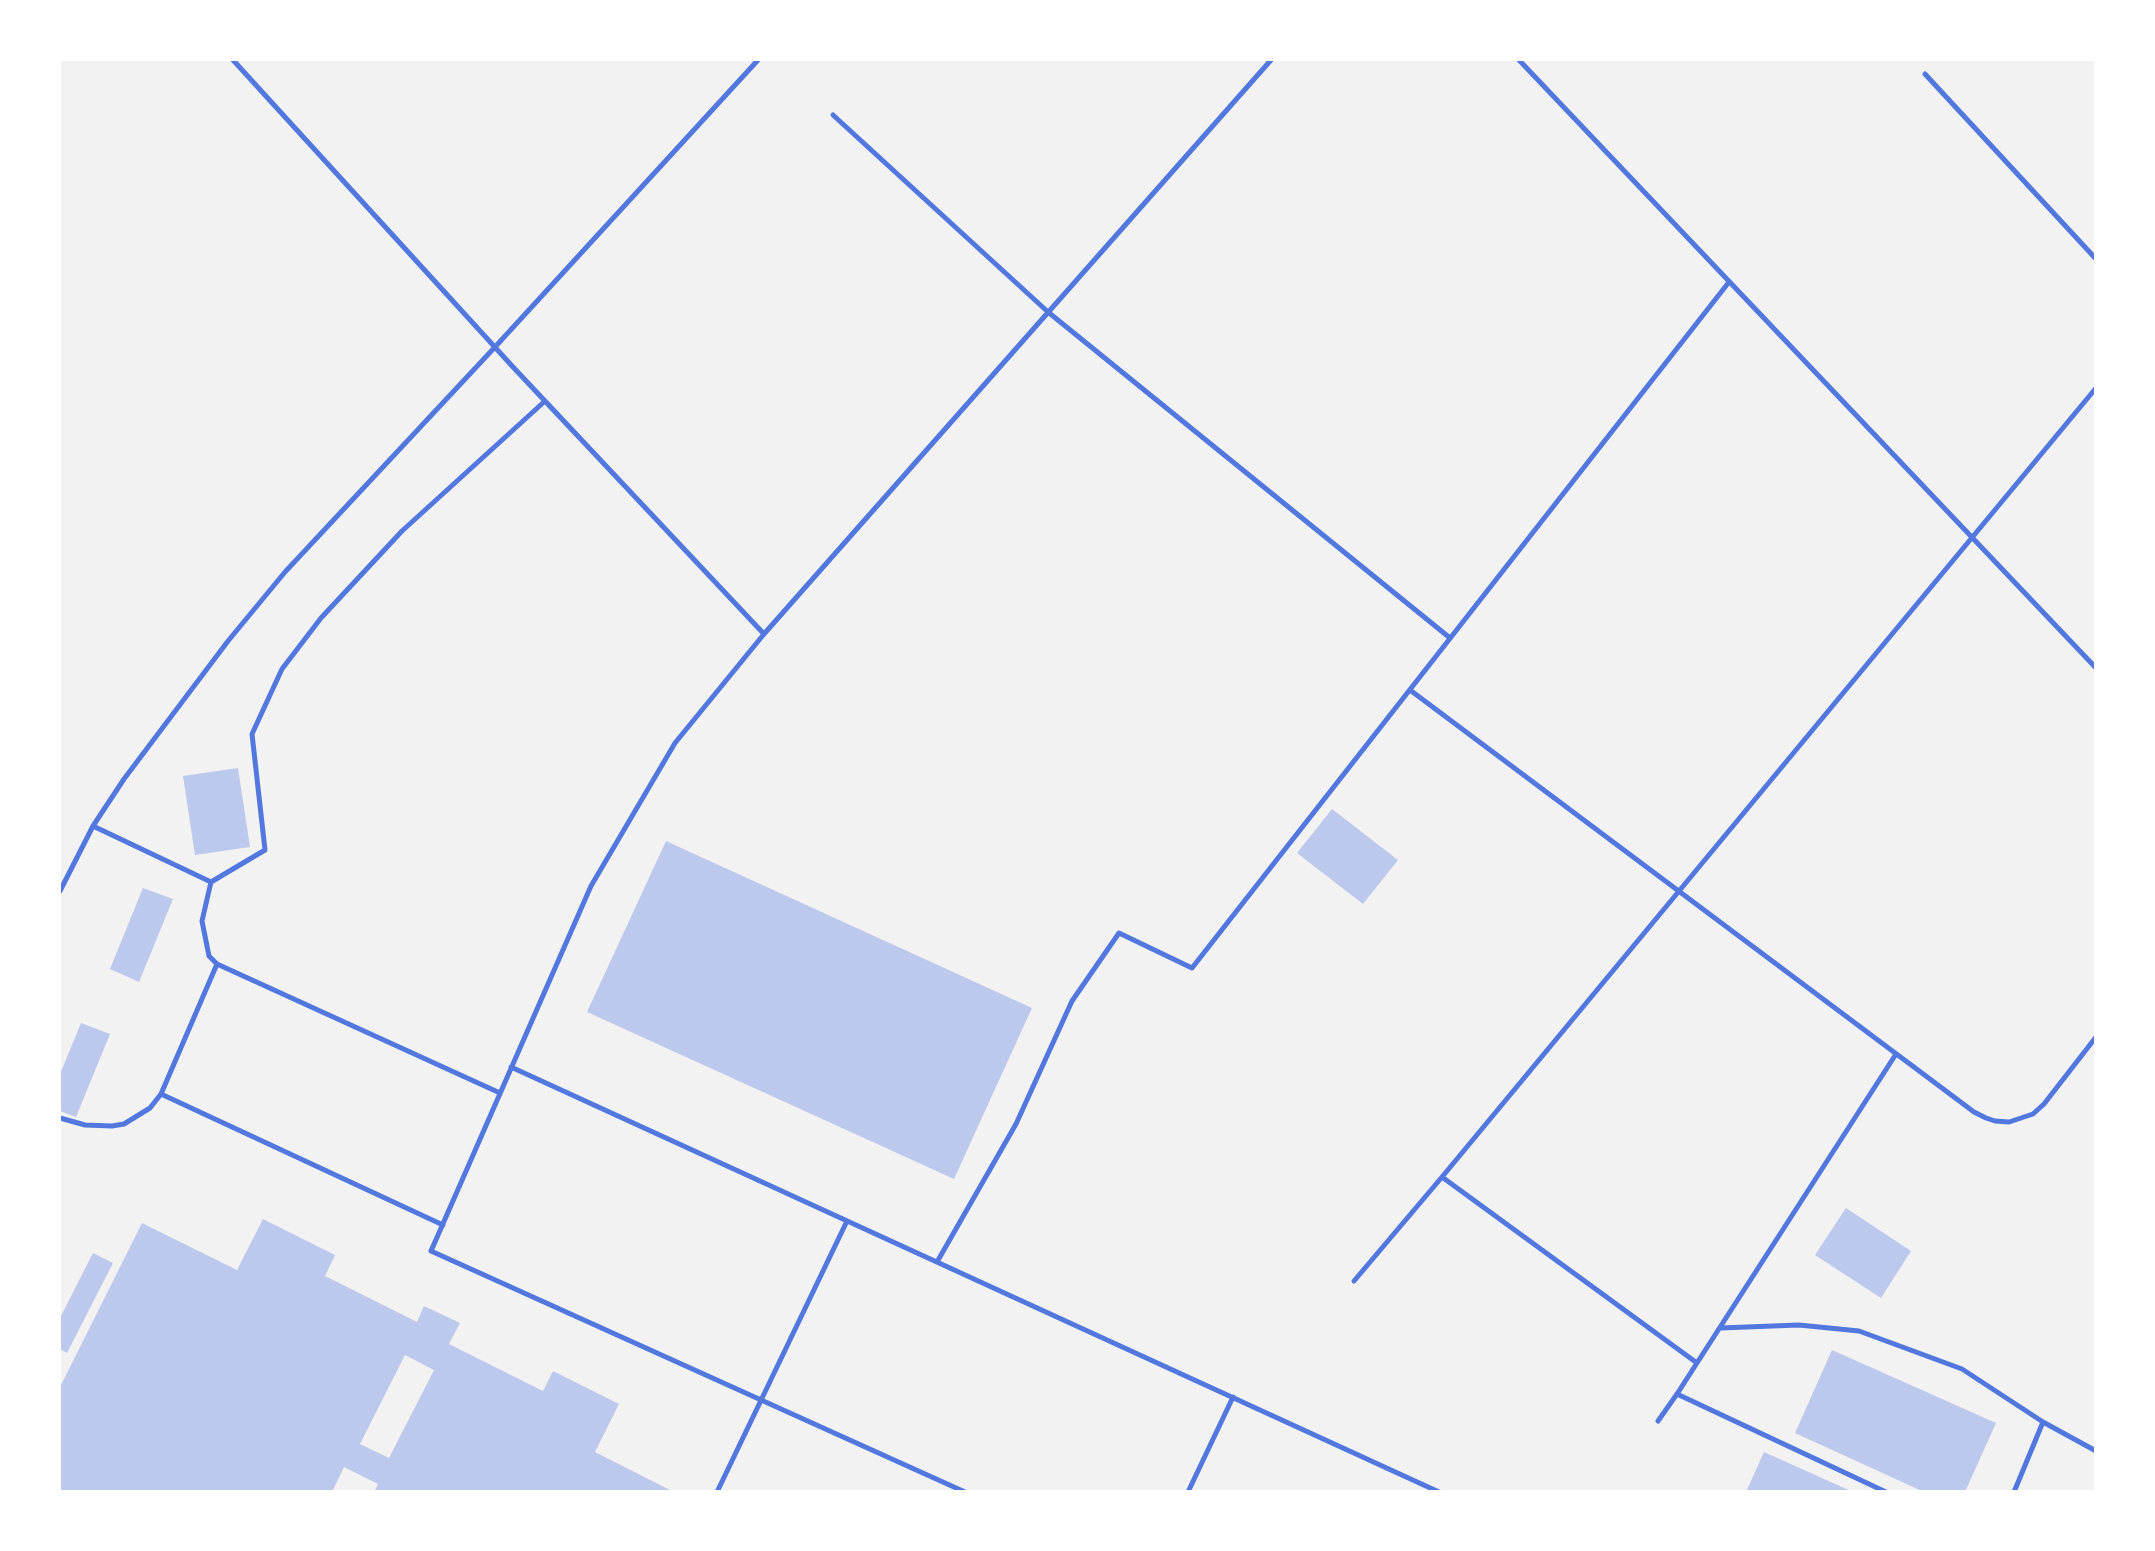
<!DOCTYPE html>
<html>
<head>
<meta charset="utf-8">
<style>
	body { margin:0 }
	#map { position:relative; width:2155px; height:1551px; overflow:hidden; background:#f2f2f2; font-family:Commissioner,sans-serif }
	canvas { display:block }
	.frame { position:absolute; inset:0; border:61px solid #fff; pointer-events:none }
</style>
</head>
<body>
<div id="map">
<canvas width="2155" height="1551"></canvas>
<div class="frame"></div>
</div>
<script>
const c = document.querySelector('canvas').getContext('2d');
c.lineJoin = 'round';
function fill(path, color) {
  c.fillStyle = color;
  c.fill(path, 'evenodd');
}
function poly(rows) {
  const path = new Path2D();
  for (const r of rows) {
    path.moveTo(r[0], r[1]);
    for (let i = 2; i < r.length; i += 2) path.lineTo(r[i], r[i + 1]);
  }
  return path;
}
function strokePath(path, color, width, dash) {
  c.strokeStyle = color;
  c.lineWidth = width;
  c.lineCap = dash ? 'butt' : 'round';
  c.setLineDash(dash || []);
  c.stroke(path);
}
fill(poly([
	[238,768,250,847,195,855,183,776],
	[1332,809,1398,860,1363,904,1297,853],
	[666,841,1032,1008,954,1179,587,1012],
	[143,888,173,899,139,982,110,969],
	[81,1023,110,1034,76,1117,60,1111,60,1074],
	[1846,1208,1911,1251,1881,1298,1815,1255],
	[263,1219,335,1255,325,1276,417,1322,424,1306,460,1323,449,1344,543,1391,553,1371,619,1404,595,1452,674,1492,374,1492,378,1484,344,1467,332,1492,60,1492,60,1387,142,1223,237,1270],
	[405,1355,434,1370,389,1458,360,1444],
	[93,1253,113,1263,67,1353,60,1349,60,1318],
	[1832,1350,1996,1423,1965,1492,1924,1492,1795,1433],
	[1764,1452,1853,1492,1746,1492]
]), '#bdc9ec');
strokePath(poly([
	[233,60,513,367,764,634],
	[1519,60,2096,668],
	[1925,74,2096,259],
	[833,115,1048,312,1450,638],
	[1410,690,1974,1112,1986,1118,1995,1121,2009,1122,2033,1114,2044,1104,2096,1037],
	[93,826,211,882],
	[60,891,93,826,124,779,228,641,285,572,495,347,758,60],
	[511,1067,1439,1492],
	[500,1093,217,964,209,956,202,921,211,882,265,850,252,734,282,669,321,618,402,531,545,401],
	[161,1094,443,1225],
	[60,1118,85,1125,112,1126,124,1124,150,1108,161,1094,217,964],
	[1442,1177,1697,1363],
	[937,1262,1016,1124,1072,1001,1119,933,1192,968,1729,282],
	[1354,1281,1442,1177,2096,388],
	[1720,1328,1799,1325,1859,1331,1962,1369,2043,1422,2096,1451],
	[1677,1394,1886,1492],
	[1658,1421,1677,1394,1896,1054],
	[717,1492,847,1221],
	[965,1492,431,1251,591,886,675,743,764,634,1271,60],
	[1188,1492,1233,1397],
	[2014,1492,2043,1422]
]), '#5277de', 5);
</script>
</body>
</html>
